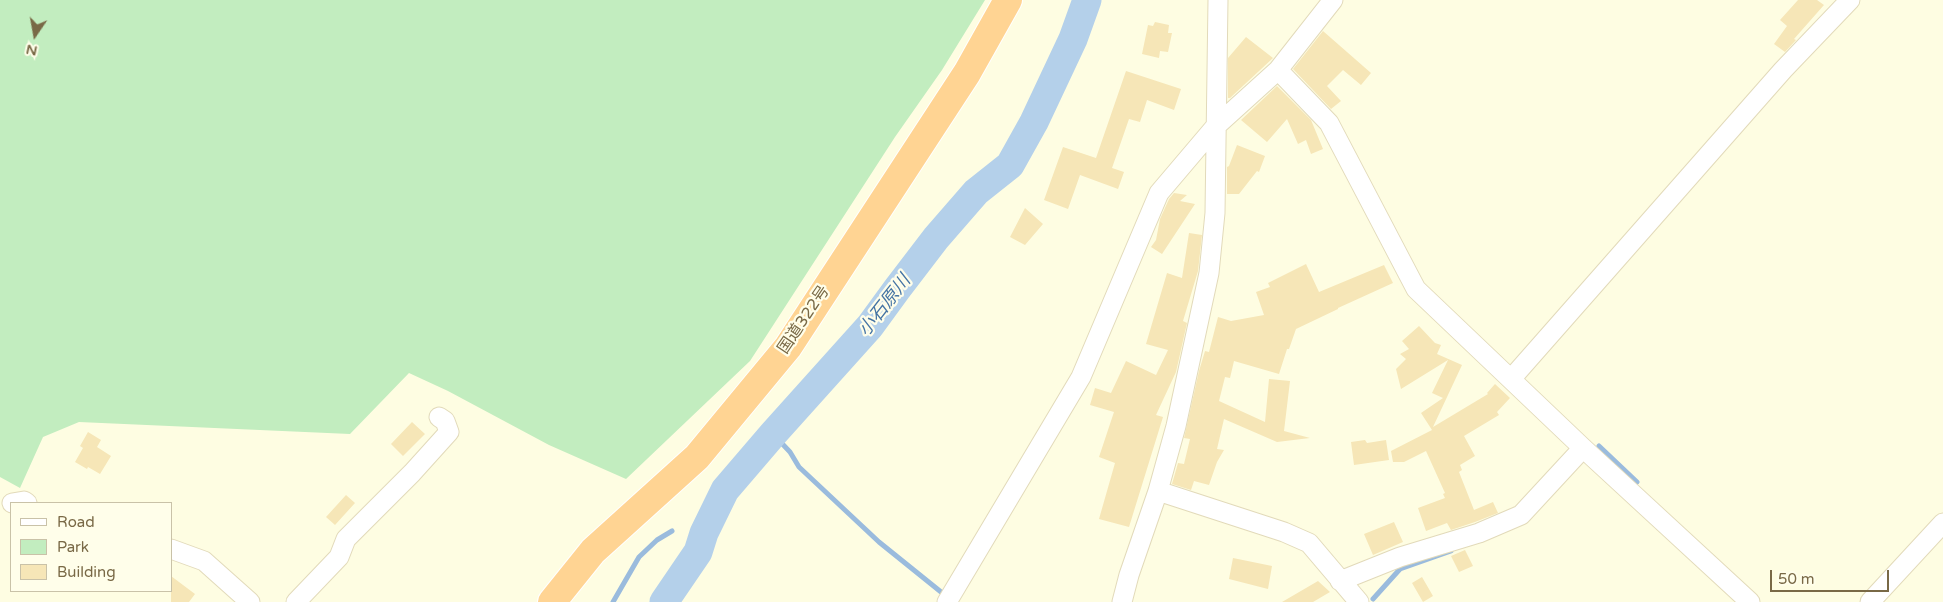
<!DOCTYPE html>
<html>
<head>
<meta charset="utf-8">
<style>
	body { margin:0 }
	#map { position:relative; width:1943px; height:602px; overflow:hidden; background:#fefde2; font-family:"Varela Round",sans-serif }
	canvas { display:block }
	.legend { position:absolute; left:10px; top:502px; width:162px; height:90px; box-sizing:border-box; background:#fffeea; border:1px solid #c9c2a8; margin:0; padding:6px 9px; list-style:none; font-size:15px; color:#796946 }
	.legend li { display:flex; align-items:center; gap:10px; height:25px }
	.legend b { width:25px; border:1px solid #c9c2a8 }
	.north { position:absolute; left:10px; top:10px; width:50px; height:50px; -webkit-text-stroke:4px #fffeea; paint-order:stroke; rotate:192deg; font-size:14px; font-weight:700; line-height:20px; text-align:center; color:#796946 }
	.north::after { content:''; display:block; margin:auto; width:18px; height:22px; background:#796946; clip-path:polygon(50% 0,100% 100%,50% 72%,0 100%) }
	.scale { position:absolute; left:1770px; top:570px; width:119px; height:22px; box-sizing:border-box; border:2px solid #796946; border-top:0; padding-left:6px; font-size:15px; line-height:18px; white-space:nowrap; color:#796946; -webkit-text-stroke:4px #fffeea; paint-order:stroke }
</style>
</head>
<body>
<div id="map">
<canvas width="1943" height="602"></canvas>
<ul class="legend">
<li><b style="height:6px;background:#fff"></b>Road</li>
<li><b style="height:14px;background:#c2edbf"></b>Park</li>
<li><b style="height:14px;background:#f6e6b7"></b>Building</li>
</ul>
<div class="north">N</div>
<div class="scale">50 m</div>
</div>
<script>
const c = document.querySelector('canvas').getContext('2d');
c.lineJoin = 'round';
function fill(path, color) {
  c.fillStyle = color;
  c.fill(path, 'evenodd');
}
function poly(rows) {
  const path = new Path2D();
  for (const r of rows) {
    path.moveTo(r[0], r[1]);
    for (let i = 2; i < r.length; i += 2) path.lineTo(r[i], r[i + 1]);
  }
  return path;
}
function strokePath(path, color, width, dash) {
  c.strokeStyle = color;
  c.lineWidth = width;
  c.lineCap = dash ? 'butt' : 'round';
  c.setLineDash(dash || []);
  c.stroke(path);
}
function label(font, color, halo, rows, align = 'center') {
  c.font = font + ' "Varela Round","Noto Sans JP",sans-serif';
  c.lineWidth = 4.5;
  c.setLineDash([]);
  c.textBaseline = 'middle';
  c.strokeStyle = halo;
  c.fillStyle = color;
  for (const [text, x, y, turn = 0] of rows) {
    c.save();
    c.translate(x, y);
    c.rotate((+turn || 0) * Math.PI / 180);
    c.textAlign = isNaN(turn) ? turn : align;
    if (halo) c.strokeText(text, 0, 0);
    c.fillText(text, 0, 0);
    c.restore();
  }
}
fill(poly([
	[0,0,985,0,942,70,895,137,750,361,626,479,549,445,448,391,409,373,350,434,79,422,43,437,20,488,0,477]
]), '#c2edbf');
strokePath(poly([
	[773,434,790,452,799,467,879,542,946,596],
	[1599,446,1637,482],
	[1373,599,1400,569,1451,551],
	[613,602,639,557,657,540,672,531]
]), '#9abbdd', 5);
strokePath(poly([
	[664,602,698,552,704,533,725,490,773,434,870,326,897,289,936,238,976,192,1010,165,1034,122,1073,39,1087,0]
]), '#b4d0ea', 29);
fill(poly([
	[1798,0,1817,0,1824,5,1794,39,1796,40,1785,52,1774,44,1787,26,1780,20],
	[1155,22,1169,25,1168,33,1172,33,1168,52,1160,51,1159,58,1142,54,1148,25,1153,26],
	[1323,31,1371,73,1361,85,1343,70,1327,86,1341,101,1331,109,1293,69],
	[1246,37,1273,58,1230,98,1228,98,1228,58],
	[1126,71,1181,89,1174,110,1147,100,1140,122,1129,119,1112,168,1124,172,1118,189,1080,175,1068,209,1044,200,1063,147,1096,158],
	[1277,86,1311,120,1323,149,1311,154,1306,140,1298,144,1287,119,1267,142,1241,120],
	[1237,145,1265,156,1259,172,1257,171,1239,194,1227,194,1227,167,1229,166],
	[1174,193,1187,195,1180,201,1195,204,1162,254,1151,247,1156,240,1160,219,1169,199],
	[1025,208,1043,224,1025,245,1010,237],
	[1189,233,1202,235,1198,271,1183,321,1187,323,1176,372,1156,415,1163,417,1129,527,1099,519,1115,463,1099,457,1114,412,1090,405,1095,388,1111,393,1126,361,1156,375,1168,350,1146,344,1167,273,1182,278],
	[1306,264,1319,292,1384,265,1393,283,1338,308,1338,309,1296,329,1289,349,1287,349,1279,374,1234,361,1230,378,1225,377,1219,401,1265,422,1269,379,1290,381,1284,431,1310,438,1277,442,1224,419,1217,449,1224,450,1217,462,1209,485,1194,481,1191,490,1172,484,1178,463,1184,464,1190,439,1184,438,1199,371,1205,351,1209,352,1218,317,1231,321,1264,315,1256,292,1270,287,1268,283],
	[1419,326,1435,343,1441,345,1437,354,1462,365,1433,427,1488,394,1487,393,1495,384,1510,398,1497,412,1499,415,1464,436,1475,456,1460,465,1462,470,1459,472,1474,510,1493,502,1498,513,1475,522,1451,530,1447,523,1426,531,1418,508,1445,498,1443,494,1445,493,1426,451,1404,462,1393,462,1391,451,1432,430,1421,413,1443,398,1432,393,1448,360,1401,389,1396,369,1406,359,1400,354,1409,349,1402,341],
	[412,422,425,434,403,456,391,444],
	[88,432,101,440,97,447,111,456,100,474,88,467,87,469,75,462,83,448,80,446],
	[1365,440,1367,443,1386,440,1389,460,1354,465,1351,442],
	[346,495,355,503,335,525,326,517],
	[1394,522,1403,542,1373,555,1364,534],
	[1465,550,1473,566,1459,572,1451,556],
	[1233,558,1272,566,1268,589,1229,579],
	[171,576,195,594,189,602,171,602],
	[1422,577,1433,596,1423,602,1412,583],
	[1318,581,1330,592,1313,602,1282,602]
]), '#f6e6b7');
const minor = poly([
	[1278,70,1329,123,1416,289,1583,448,1750,602],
	[1511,379,1783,70,1850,0],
	[1158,491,1284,532,1309,543,1359,602],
	[12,503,24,501,27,503],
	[171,549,204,561,250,602],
	[1340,581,1400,557,1479,533,1521,515,1583,448],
	[296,602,339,557,346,539,412,473,449,432,445,421,439,417],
	[947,602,1081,377,1159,193,1215,127,1278,70,1333,0],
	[1122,602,1129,575,1158,491,1176,426,1209,273,1215,213,1218,0],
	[1870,602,1943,523]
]);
const highway = poly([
	[552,602,593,551,697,457,788,347,967,73,1008,0]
]);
strokePath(minor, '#e2daba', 21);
strokePath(highway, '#fff', 30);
strokePath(minor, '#fff', 19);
strokePath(highway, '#ffd493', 28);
label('16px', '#796946', '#fffeea', [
	["国道322号",804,320,-56]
]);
label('italic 18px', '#4574a4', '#fffeea', [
	["小石原川",885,306,-52]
]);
</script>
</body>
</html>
